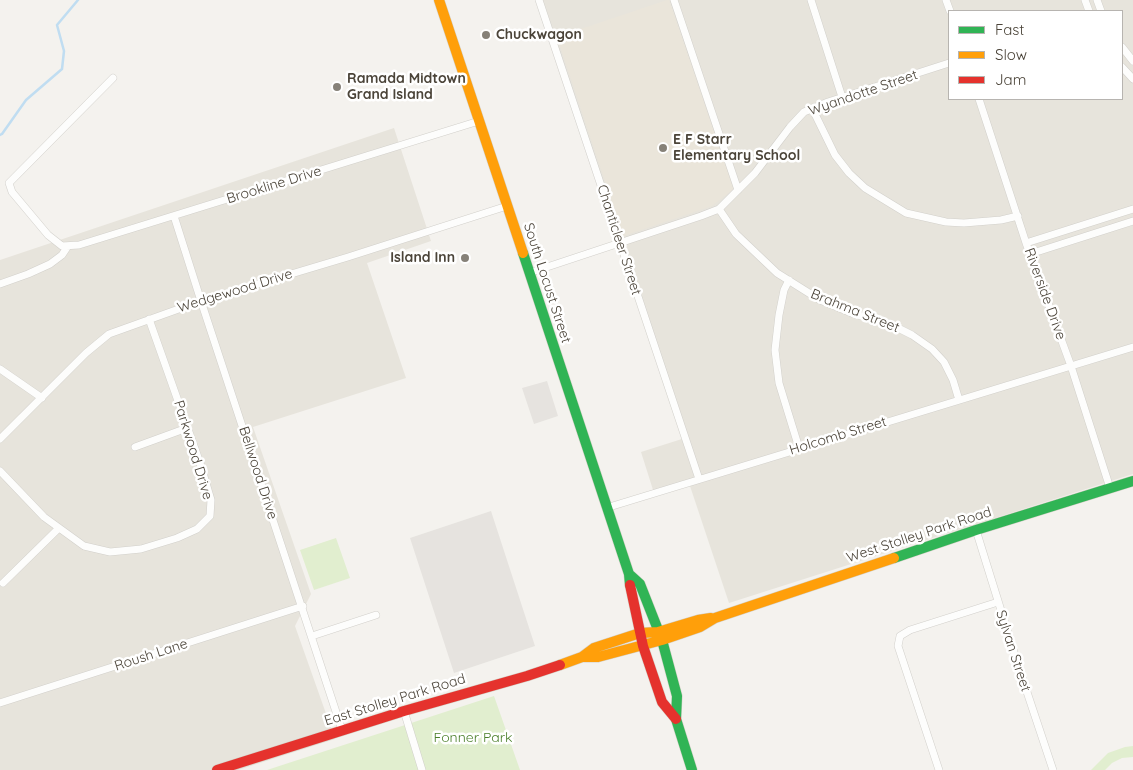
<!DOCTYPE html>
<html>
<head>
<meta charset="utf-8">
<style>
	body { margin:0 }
	#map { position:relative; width:1133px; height:770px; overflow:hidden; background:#f4f2ee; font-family:Quicksand,sans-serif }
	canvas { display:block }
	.legend { position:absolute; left:948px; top:10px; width:175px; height:90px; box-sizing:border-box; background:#fff; border:1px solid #b7b4b0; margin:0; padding:6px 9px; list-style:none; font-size:15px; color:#4b4439 }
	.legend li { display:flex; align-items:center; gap:10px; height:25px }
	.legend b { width:25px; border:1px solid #b7b4b0 }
</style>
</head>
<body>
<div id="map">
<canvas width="1133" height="770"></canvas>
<ul class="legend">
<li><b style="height:6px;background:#30b455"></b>Fast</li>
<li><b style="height:6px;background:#ff9f0a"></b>Slow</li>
<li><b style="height:6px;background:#e5322d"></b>Jam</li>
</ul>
</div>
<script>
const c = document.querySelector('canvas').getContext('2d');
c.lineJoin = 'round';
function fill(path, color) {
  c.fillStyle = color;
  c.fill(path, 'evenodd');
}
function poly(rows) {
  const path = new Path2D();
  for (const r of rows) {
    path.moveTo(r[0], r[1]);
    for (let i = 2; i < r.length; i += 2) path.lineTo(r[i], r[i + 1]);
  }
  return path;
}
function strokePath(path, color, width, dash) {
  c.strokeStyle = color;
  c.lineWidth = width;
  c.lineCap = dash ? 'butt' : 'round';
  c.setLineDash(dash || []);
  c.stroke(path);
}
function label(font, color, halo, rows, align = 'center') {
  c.font = font + ' Quicksand,sans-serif';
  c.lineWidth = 5;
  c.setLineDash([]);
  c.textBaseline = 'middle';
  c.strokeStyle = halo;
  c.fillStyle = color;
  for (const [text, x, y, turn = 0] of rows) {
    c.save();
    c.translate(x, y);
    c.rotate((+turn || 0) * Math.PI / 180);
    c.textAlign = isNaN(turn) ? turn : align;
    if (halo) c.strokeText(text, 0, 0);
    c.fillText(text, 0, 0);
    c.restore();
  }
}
fill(poly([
	[539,0,1133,0,1133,474,729,603,689,483,654,493,641,452,685,438],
	[949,11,1122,11,1122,99,949,99],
	[394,128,431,241,367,263,406,378,253,427,311,594,295,626,335,739,238,770,0,770,0,260]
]), '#e7e4dc');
fill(poly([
	[667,0,669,0,734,189,712,206,623,236,557,37]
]), '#eae5da');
fill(poly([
	[336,538,350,578,314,590,300,550],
	[494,696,520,770,267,770],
	[1133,746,1133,757,1122,758,1112,763,1105,770,1091,770,1108,753,1125,747]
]), '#e1eecf');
fill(poly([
	[547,381,558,416,534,424,522,388],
	[491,511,535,646,454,673,410,538]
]), '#e6e3df');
strokePath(poly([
	[0,135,2,134,26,100,62,69,64,51,57,25,78,0]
]), '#c0ddf1', 2.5);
const street = poly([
	[539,0,699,479],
	[674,0,738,190],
	[811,0,842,97],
	[946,0,950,11],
	[1085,0,1089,11],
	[1097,0,1101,11],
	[1122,47,1133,61],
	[1122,67,1133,79],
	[113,78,9,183,12,192,48,235,62,246,79,245,479,121],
	[979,99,1026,243,1071,366,1110,488],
	[812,108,835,155,849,173,865,188,906,213,946,222,964,223,1001,220,1018,216],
	[719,209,736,234,777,273,820,300,854,314,888,323,912,335,932,349,944,362,953,380,959,400],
	[174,216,201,301,342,730],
	[1026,243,1133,209],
	[1030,254,1133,221],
	[529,273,701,216,719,209,755,173,790,127,804,112,828,102,949,63],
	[789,280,784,290,779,315,775,350,779,383,799,448],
	[0,284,28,274,50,264,62,255,68,246],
	[0,369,42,398],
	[0,439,86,353,109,334,201,301,348,257,507,206],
	[135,447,187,428],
	[0,471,44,517,84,546,110,552,141,549,177,538,197,529,210,516,211,500,200,463,149,319],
	[606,508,1133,347],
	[976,530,1018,665,1053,770],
	[3,583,59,528],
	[312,636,376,615],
	[0,703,303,606],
	[404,711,422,770],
	[939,770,898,646,900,636,910,630,998,602]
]);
const fast = poly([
	[523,253,629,574,630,585],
	[894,558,976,530,1133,481],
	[629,574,640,584,662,640,677,696,676,719,692,770]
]);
const slow = poly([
	[439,0,523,253],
	[582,657,598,657,662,640,700,627,715,618,894,558],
	[560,665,582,657,594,648,640,633,658,632,698,620,711,618]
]);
const jam = poly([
	[630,585,643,646,662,702,676,719],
	[217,770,404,711,527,676,560,665]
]);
strokePath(street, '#d2d0cb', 8);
strokePath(fast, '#d3cfc5', 11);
strokePath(slow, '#d3cfc5', 11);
strokePath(jam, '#d3cfc5', 11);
strokePath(street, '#fdfdfc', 7);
strokePath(fast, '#30b455', 10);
strokePath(slow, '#ff9f0a', 10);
strokePath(jam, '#e5322d', 10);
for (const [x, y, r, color] of [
	[486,35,5,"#868178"],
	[337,87,5,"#868178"],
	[663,148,5,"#868178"],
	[465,258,5,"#868178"]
]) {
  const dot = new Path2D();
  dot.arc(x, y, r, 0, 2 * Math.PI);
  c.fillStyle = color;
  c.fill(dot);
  strokePath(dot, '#fff', 2);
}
label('bold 14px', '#4b4439', '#fff', [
	["Chuckwagon",496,35],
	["Ramada Midtown",347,79],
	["Grand Island",347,95],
	["E F Starr",673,140],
	["Elementary School",673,156],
	["Island Inn",455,258,"right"]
], 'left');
label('14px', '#4b4439', '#fff', [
	["Wyandotte Street",863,93,-19],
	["Brookline Drive",274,185,-17],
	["Chanticleer Street",619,240,72],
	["South Locust Street",547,283,72],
	["Wedgewood Drive",235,291,-17],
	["Riverside Drive",1045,294,70],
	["Brahma Street",855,311,22],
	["Holcomb Street",838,436,-17],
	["Parkwood Drive",193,450,73],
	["Bellwood Drive",258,473,72],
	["West Stolley Park Road",919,535,-18],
	["Sylvan Street",1013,651,72],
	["Roush Lane",151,655,-18],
	["East Stolley Park Road",395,700,-17]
]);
label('14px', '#4a7f2a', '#fff', [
	["Fonner Park",473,738]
]);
</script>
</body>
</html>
